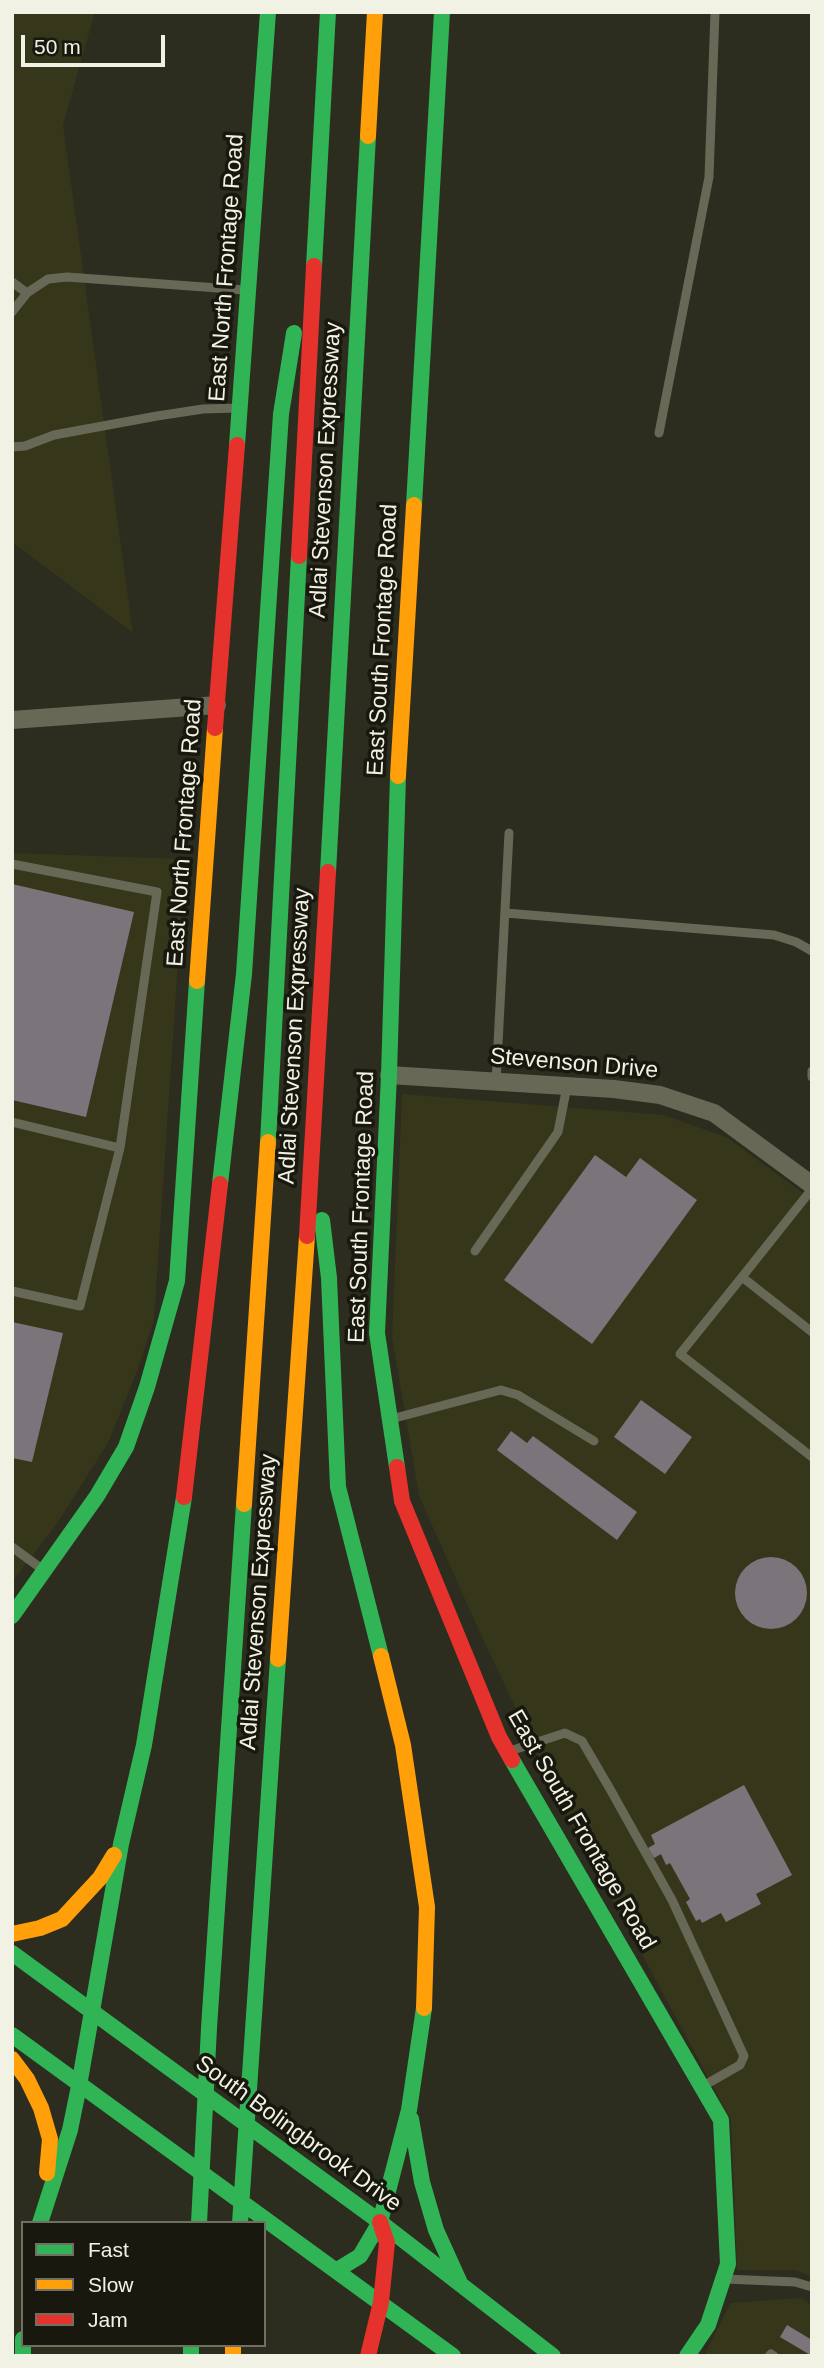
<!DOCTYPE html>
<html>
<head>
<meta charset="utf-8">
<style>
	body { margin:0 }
	#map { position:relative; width:824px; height:2368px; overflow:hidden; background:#2c2c1f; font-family:Helvetica,sans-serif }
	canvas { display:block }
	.frame { position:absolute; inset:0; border:14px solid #f1f2e4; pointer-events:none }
	.legend { position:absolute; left:21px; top:2221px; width:245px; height:126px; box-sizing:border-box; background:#18180e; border:2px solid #6f6f64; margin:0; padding:9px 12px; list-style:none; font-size:21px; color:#f1f2e4 }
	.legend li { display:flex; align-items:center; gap:14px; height:35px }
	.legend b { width:35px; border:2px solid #6f6f64 }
	.scale { position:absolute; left:21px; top:35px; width:144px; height:32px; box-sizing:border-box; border:4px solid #f1f2e4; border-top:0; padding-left:9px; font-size:21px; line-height:24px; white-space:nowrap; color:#f1f2e4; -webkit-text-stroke:5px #18180e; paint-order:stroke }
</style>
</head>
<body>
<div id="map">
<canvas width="824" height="2368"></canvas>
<div class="frame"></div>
<ul class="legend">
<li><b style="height:9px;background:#30b455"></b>Fast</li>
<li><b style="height:9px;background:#ff9f0a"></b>Slow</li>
<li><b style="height:9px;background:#e5322d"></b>Jam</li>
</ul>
<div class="scale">50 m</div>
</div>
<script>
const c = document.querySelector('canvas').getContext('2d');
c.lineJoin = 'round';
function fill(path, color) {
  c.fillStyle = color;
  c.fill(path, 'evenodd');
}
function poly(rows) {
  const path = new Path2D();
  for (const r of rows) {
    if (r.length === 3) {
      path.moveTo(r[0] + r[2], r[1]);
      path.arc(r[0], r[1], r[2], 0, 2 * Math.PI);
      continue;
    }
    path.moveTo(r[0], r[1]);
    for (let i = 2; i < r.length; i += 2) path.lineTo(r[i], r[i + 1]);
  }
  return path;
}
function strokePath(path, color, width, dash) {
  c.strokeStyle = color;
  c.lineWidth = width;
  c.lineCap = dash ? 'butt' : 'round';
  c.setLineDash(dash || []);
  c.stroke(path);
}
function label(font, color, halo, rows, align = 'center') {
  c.font = font + ' Helvetica,sans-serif';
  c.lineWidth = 7;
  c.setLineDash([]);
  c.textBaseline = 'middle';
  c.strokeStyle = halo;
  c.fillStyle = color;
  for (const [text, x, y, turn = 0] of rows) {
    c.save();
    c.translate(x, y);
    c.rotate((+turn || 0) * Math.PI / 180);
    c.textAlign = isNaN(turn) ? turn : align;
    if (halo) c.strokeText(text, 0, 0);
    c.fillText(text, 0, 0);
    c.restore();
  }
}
fill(poly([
	[12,12,95,12,63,125,133,633,12,542],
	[12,853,185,859,154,1320,136,1374,108,1443,56,1525,12,1582],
	[402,1094,664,1115,728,1138,812,1200,812,2277,796,2270,737,2270,731,2120,567,1815,480,1633,419,1496,392,1337],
	[800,2298,812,2305,812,2356,704,2356,730,2303]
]), '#36361b');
fill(poly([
	[12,884,134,912,86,1117,12,1100],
	[595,1155,626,1177,640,1158,697,1200,592,1344,504,1280],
	[12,1322,63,1333,32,1462,12,1458],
	[641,1400,692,1437,665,1474,614,1437],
	[511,1431,527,1443,533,1436,637,1512,617,1540,497,1450],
	[771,1593,36],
	[744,1785,792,1875,756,1894,761,1904,726,1922,721,1913,702,1923,700,1919,696,1921,686,1902,690,1899,670,1863,666,1865,661,1854,654,1858,648,1848,655,1844,651,1835],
	[787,2325,812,2340,812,2356,780,2337]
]), '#7b747a');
strokePath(poly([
	[12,282,27,293],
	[12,312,27,293,48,279,67,277,245,290],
	[659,433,709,177,715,12],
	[12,447,25,446,54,435,157,416,203,409,238,408],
	[12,864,157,892,120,1148],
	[505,913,774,935,796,942,812,951],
	[812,1071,812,1077],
	[496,1082,509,833],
	[12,1122,120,1148,80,1306,12,1291],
	[812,1189,742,1277,812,1332],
	[475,1251,558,1132,567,1086],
	[742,1277,680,1354,812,1457],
	[391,1419,501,1390,518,1395,594,1441],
	[12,1547,42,1569],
	[510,1751,565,1733,582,1741,610,1789,672,1900,744,2056,740,2065,703,2086],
	[725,2279,795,2282,812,2287],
	[769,2356,771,2354,774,2356]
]), '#686857', 9);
strokePath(poly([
	[12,720,217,705],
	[389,1075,614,1089,660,1095,714,1113,812,1185]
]), '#686857', 18);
strokePath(poly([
	[314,266,328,12],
	[237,445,268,12],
	[414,505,442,12],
	[328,872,368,136],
	[268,1142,299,556],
	[220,1184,244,974,281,414,294,333],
	[322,1220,329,1278,338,1487,381,1656],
	[397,1467,377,1333,389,1075,398,776],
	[12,1616,97,1496,126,1447,147,1387,177,1281,197,981],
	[512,1760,721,2120,728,2264,708,2325,687,2356],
	[12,1953,380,2222,553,2356],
	[12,2035,453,2356],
	[411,2119,422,2182,436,2230,460,2283],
	[40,2223,70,2130,79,2086,121,1844,144,1745,184,1497],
	[199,2223,209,2028,244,1504],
	[240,2223,278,1659],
	[337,2270,360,2256,380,2222,409,2110,424,2008],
	[23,2339,23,2356],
	[191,2345,191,2356]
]), '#30b455', 16);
strokePath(poly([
	[368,136,375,12],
	[398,776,414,505],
	[197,981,215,728],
	[244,1504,268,1142],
	[381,1656,403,1745,427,1907,424,2008],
	[278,1659,307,1236],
	[12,1934,40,1928,62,1919,100,1878,114,1855],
	[12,2059,27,2079,41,2108,50,2139,47,2173],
	[233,2345,233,2356]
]), '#ff9f0a', 16);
strokePath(poly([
	[299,556,314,266],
	[215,728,237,445],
	[307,1236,328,872],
	[397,1467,402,1501,499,1737,512,1760],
	[184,1497,220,1184],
	[368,2356,381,2302,387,2243,380,2222]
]), '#e5322d', 16);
label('23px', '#f1f2e4', '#18180e', [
	["East North Frontage Road",227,268,-86],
	["Adlai Stevenson Expressway",326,470,-87],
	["East South Frontage Road",383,640,-87],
	["East North Frontage Road",185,833,-86],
	["Adlai Stevenson Expressway",295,1036,-87],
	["Stevenson Drive",574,1064,5],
	["East South Frontage Road",362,1207,-88],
	["Adlai Stevenson Expressway",259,1602,-86],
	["East South Frontage Road",581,1830,60],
	["South Bolingbrook Drive",298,2134,36]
]);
</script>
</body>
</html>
